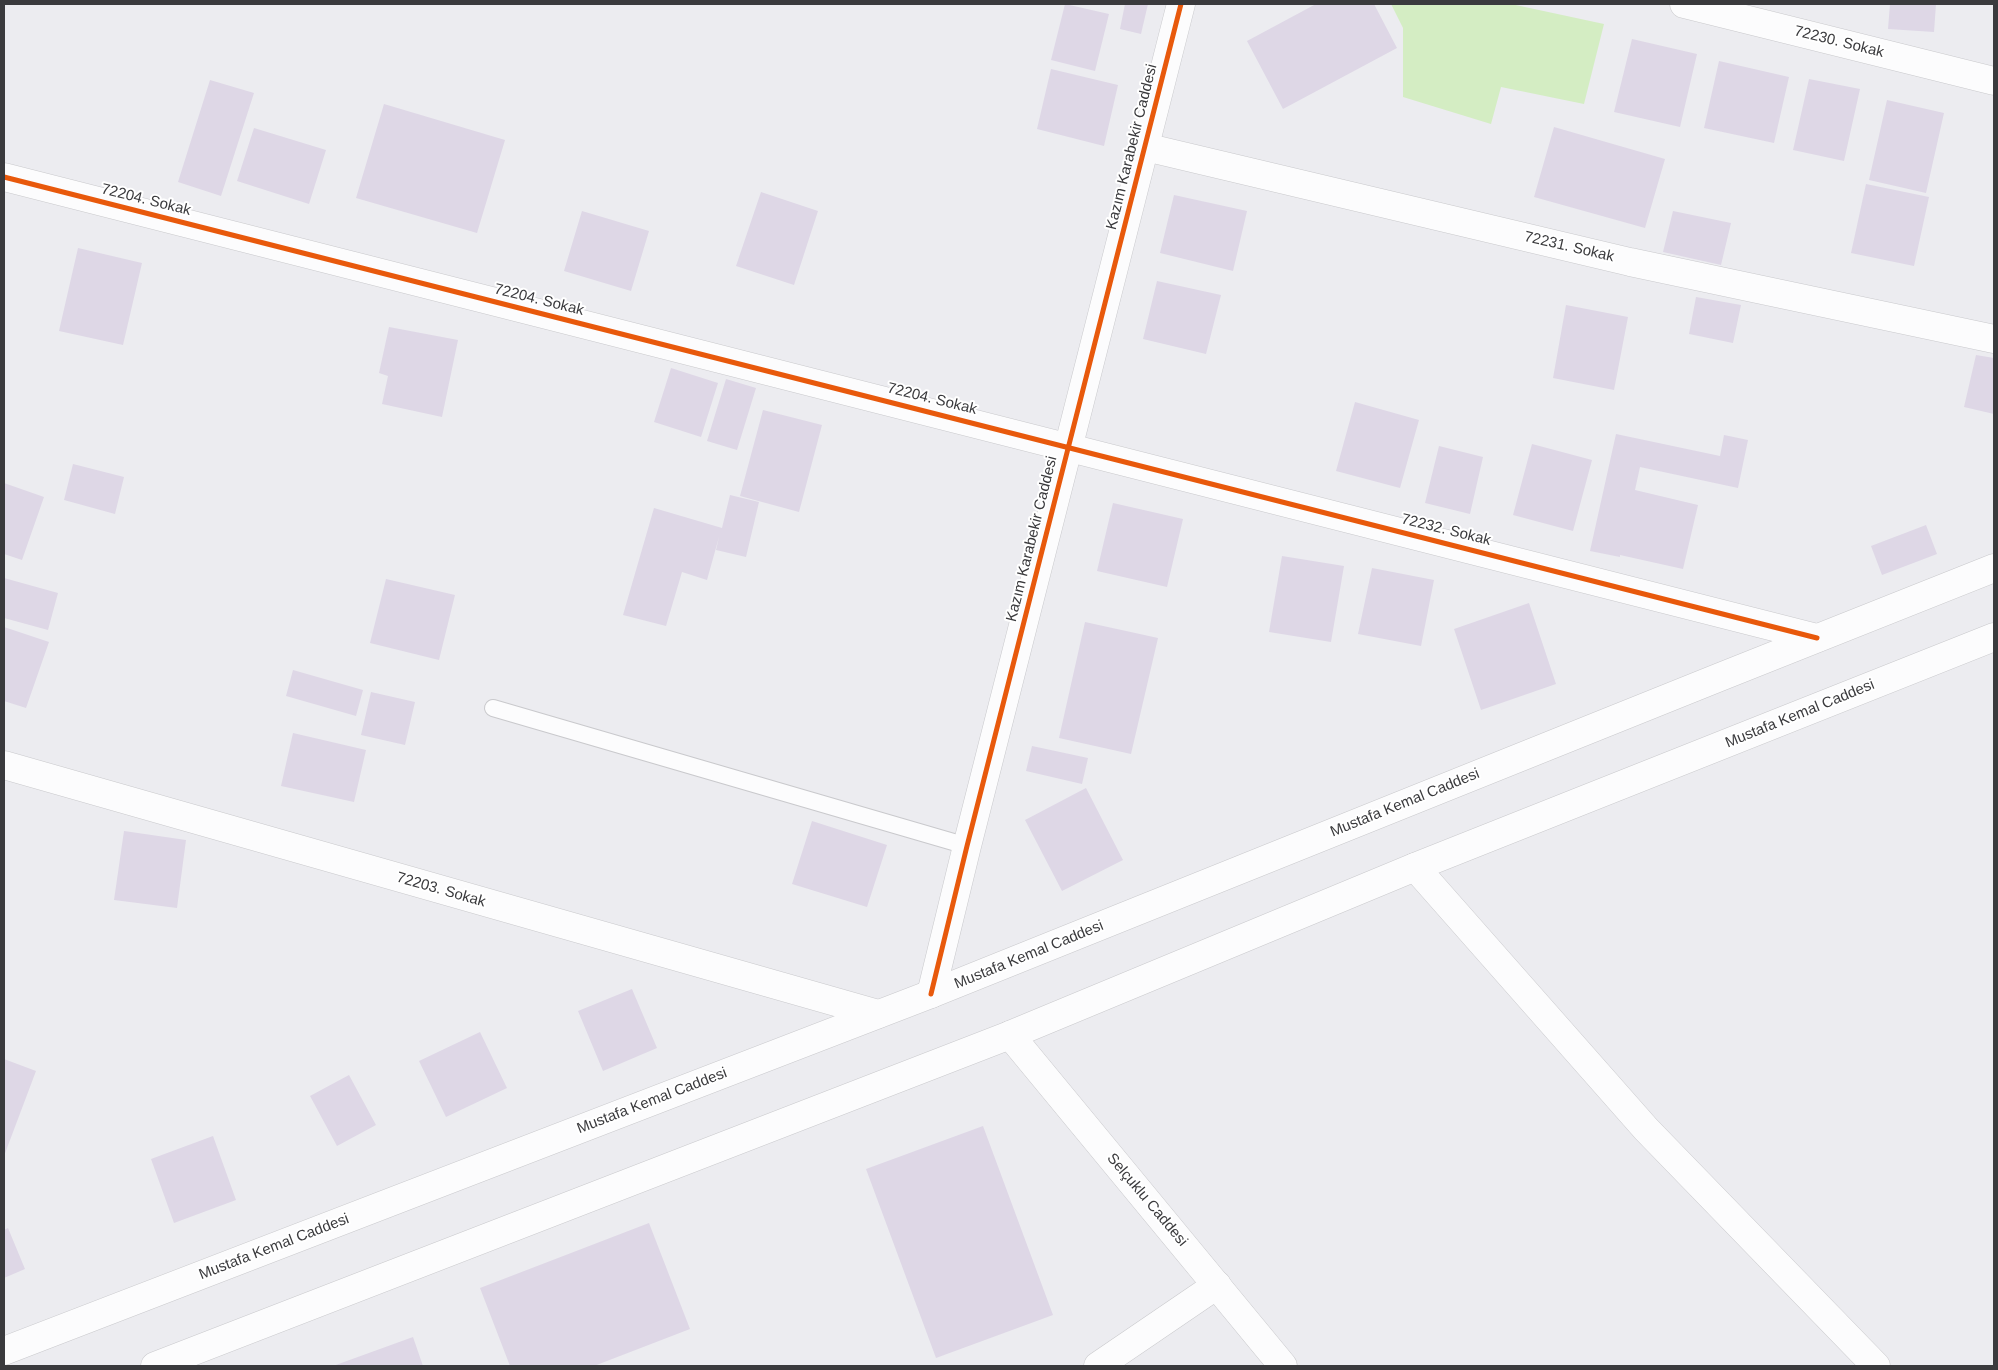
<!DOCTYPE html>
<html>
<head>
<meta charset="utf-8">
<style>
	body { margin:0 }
	#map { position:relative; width:1998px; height:1370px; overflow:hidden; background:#ececf0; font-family:Helvetica,sans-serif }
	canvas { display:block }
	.frame { position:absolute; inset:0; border:5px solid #3a3a3d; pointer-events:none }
</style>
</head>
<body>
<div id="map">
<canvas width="1998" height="1370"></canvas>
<div class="frame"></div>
</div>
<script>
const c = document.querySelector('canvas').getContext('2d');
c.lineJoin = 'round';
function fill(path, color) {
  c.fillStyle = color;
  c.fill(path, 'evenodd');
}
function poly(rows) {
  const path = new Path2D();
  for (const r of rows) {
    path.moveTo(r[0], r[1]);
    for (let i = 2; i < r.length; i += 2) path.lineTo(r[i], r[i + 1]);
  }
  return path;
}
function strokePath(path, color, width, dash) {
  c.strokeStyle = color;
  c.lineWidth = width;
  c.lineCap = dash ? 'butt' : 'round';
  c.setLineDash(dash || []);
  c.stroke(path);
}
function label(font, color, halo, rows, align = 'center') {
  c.font = font + ' Helvetica,sans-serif';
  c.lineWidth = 4;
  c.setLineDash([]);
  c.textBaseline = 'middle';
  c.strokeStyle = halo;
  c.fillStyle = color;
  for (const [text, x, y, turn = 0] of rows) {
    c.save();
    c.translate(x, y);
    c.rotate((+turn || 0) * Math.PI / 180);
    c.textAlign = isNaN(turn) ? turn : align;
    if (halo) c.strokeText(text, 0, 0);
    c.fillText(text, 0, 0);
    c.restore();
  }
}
fill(poly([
	[1391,4,1511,4,1604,24,1584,104,1501,87,1491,124,1403,97,1403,28]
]), '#d4edc3');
fill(poly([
	[1065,4,1109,14,1095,71,1051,60],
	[1125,4,1148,4,1141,34,1120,29],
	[1316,4,1374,4,1397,48,1283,109,1247,41],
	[1890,4,1936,4,1934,32,1888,29],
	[1632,39,1697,54,1680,127,1614,112],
	[1719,61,1789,77,1774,143,1704,128],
	[1051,69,1118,85,1104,146,1037,129],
	[1809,79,1860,89,1844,161,1793,150],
	[210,80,254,93,221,196,178,182],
	[1887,100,1944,113,1926,193,1869,180],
	[384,104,505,140,477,233,356,198],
	[1554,127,1665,159,1645,228,1534,197],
	[254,128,326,150,309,204,237,181],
	[1866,184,1929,197,1914,266,1851,253],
	[761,192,818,211,794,285,736,266],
	[1174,195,1247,211,1233,271,1160,253],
	[582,211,649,231,631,291,564,271],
	[1673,211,1731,223,1721,265,1663,252],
	[78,248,142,263,123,345,59,331],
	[1157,281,1221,295,1206,354,1143,339],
	[1696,297,1741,305,1733,343,1689,334],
	[1566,305,1628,317,1614,390,1553,378],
	[389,327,458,340,442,417,382,404,388,376,379,373],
	[1976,355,1994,358,1994,414,1964,407],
	[671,368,718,383,701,437,654,422],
	[726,379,756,388,737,450,707,441],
	[1355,402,1419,420,1400,488,1336,471],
	[763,410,822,425,799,512,740,496],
	[1616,434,1720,456,1724,435,1748,440,1738,488,1640,467,1635,490,1698,505,1683,569,1620,555,1620,557,1590,551],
	[1532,444,1592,460,1573,531,1513,515],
	[1439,446,1483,457,1470,514,1425,503],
	[73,464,124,477,115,514,64,500],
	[4,483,44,497,22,560,4,554],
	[730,495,759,502,746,557,716,550,719,537,707,580,682,572,666,626,623,615,654,508,722,528],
	[1113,503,1183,519,1167,587,1097,571],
	[1926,525,1937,554,1882,575,1871,546],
	[1282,556,1344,566,1331,642,1269,632],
	[1372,568,1434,580,1421,646,1358,634],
	[4,578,58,593,48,630,4,618],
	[386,579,455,595,439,660,370,643],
	[1529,603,1556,684,1481,710,1454,629],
	[1085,622,1158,638,1131,754,1059,738],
	[4,627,49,642,26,708,4,701],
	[293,670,363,690,356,716,286,696],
	[371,692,415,702,405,745,361,735],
	[293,733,366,750,354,802,281,786],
	[1032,746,1088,758,1082,784,1026,771],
	[1086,788,1123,860,1062,891,1025,820],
	[812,821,887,845,867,907,792,884],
	[124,831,186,840,177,908,114,900],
	[632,989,657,1048,603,1071,578,1011],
	[480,1032,507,1088,446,1117,419,1061],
	[4,1059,36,1071,4,1156],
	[349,1075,376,1125,337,1146,310,1096],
	[983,1126,1053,1315,936,1358,866,1169],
	[213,1136,236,1200,174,1223,151,1159],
	[649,1223,690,1329,594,1366,510,1366,480,1288],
	[8,1228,25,1269,4,1278,4,1230],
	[413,1337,423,1366,333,1366]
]), '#ded7e6');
const service = poly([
	[493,708,967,846]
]);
const minor = poly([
	[1684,4,1994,81],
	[1145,147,1630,262,1994,339],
	[4,177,1817,638],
	[4,765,878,1014],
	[1415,867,1646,1129,1876,1366],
	[1098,1366,1217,1285]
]);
const tertiary = poly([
	[931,994,967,846,1181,4],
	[1010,1035,1283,1366]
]);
const secondary = poly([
	[4,1351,931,994,1720,677,1994,568],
	[155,1366,1010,1035,1415,867,1994,637]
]);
strokePath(service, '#c9c9cc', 18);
strokePath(minor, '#c9c9cc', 29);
strokePath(tertiary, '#c9c9cc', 29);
strokePath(secondary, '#c9c9cc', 29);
strokePath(service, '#fcfcfd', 16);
strokePath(minor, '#fcfcfd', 28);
strokePath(tertiary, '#fcfcfd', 28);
strokePath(secondary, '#fcfcfd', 28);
strokePath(poly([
	[4,177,1817,638],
	[931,994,967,846,1181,4]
]), '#e8590c', 5);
label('15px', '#3a3a3d', '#fff', [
	["72230. Sokak",1839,42,14],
	["Kazım Karabekir Caddesi",1132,147,-76],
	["72204. Sokak",146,200,14],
	["72231. Sokak",1569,247,13],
	["72204. Sokak",539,300,14],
	["72204. Sokak",932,399,14],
	["72232. Sokak",1446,530,14],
	["Kazım Karabekir Caddesi",1032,539,-76],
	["Mustafa Kemal Caddesi",1800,714,-22],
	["Mustafa Kemal Caddesi",1405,803,-22],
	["72203. Sokak",441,890,16],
	["Mustafa Kemal Caddesi",1029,955,-22],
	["Mustafa Kemal Caddesi",652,1101,-21],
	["Selçuklu Caddesi",1147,1200,50],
	["Mustafa Kemal Caddesi",274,1247,-21]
]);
</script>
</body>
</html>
